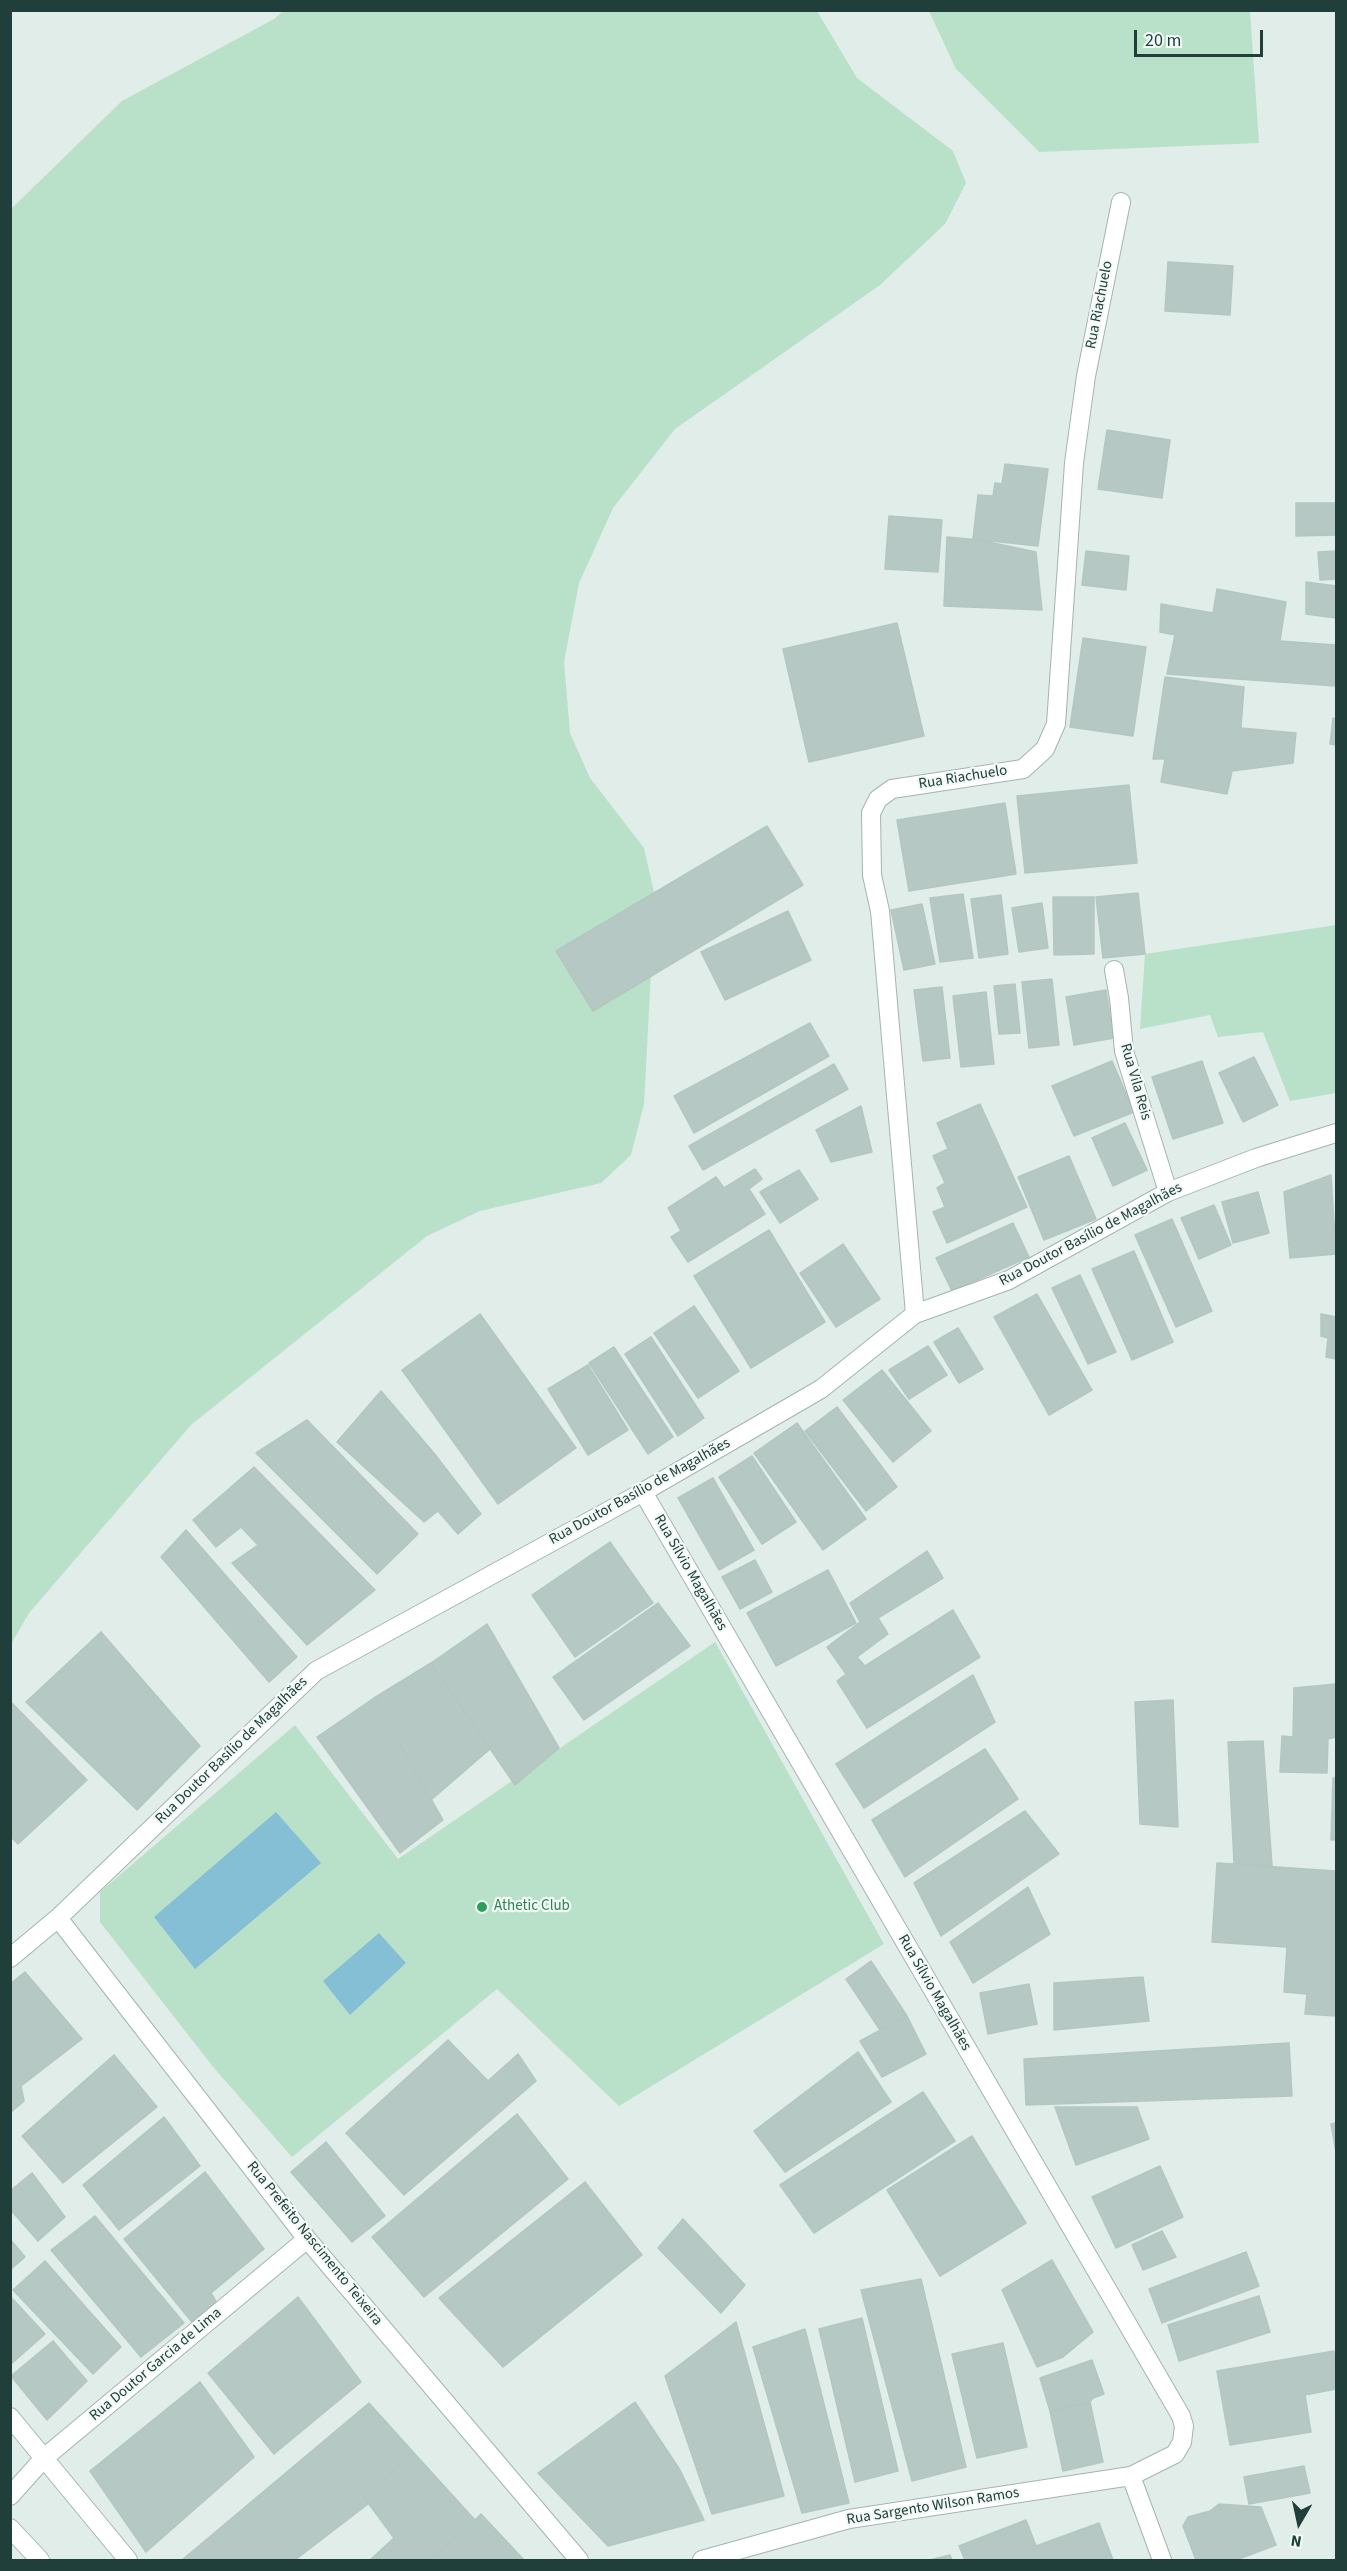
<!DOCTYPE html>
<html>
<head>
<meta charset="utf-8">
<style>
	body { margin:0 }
	#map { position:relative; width:1347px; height:2571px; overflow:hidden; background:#e1ede9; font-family:"Source Sans 3",sans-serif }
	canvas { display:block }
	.frame { position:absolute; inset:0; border:12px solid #203f3b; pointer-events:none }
	.north { position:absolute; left:1269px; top:2493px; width:60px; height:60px; -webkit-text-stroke:4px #f2f9f6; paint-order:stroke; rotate:189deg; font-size:16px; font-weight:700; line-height:24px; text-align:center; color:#203f3b }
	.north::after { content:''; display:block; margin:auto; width:21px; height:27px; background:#203f3b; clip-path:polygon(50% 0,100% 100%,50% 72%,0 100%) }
	.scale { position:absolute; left:1134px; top:30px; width:129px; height:27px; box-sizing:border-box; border:3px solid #203f3b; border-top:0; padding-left:8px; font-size:18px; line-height:21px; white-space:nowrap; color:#203f3b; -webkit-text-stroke:4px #f2f9f6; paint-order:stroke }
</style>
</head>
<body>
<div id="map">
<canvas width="1347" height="2571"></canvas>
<div class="frame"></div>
<div class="north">N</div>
<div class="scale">20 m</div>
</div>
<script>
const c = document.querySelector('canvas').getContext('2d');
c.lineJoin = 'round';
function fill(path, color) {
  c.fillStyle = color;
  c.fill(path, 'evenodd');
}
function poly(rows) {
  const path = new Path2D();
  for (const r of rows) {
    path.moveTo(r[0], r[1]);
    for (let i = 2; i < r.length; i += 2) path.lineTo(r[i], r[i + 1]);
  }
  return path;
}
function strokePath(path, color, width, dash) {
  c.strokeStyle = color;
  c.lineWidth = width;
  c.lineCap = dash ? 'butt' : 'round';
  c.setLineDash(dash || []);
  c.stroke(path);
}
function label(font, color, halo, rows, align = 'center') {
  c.font = font + ' "Source Sans 3",sans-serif';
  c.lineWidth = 4.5;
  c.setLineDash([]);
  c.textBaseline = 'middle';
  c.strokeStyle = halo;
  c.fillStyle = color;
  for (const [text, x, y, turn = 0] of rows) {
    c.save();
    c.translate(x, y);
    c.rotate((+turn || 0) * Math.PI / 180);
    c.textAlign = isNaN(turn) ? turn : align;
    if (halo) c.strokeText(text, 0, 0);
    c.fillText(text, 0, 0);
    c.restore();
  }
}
fill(poly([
	[283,11,817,11,857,78,953,151,966,183,945,224,880,285,675,429,613,508,579,583,564,662,570,733,590,778,644,848,655,897,644,1104,631,1155,601,1183,480,1211,427,1236,191,1425,29,1613,11,1644,11,209,122,101,274,19],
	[929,11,1250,11,1259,143,1039,152,956,69],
	[1336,925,1336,1093,1290,1101,1263,1032,1218,1037,1210,1015,1140,1029,1145,954],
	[715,1642,884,1944,619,2106,497,1989,292,2157,214,2068,100,1922,100,1892,295,1725,398,1859]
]), '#b9e0c8');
fill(poly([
	[276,1812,321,1863,195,1969,154,1917],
	[379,1933,406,1963,350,2015,323,1981]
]), '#85bfd6');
const building = poly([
	[1168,262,1233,266,1230,315,1165,311,1168,262],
	[1107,430,1170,440,1162,498,1098,489,1107,430],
	[1005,464,1048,469,1038,546,973,539,978,495,993,496,995,483,1002,484,1005,464],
	[1296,503,1335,503,1336,535,1296,536,1296,503],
	[889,516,942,520,938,572,885,569,889,516],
	[947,537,979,540,1036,552,1042,610,944,606,947,537],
	[1086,551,1129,556,1126,590,1082,585,1086,551],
	[1336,551,1336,579,1320,580,1318,552,1336,551],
	[1306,582,1336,586,1336,618,1306,614,1306,582],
	[1217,589,1286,602,1280,641,1336,645,1336,686,1167,674,1175,635,1160,632,1161,604,1213,613,1217,589],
	[897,623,924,736,809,762,783,649,897,623],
	[1083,638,1146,647,1133,736,1070,727,1083,638],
	[1165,677,1244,687,1241,728,1296,733,1293,763,1232,771,1227,794,1161,782,1165,759,1153,759,1165,677],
	[1333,718,1336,719,1336,745,1330,744,1333,718],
	[1129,785,1137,863,1025,873,1017,796,1129,785],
	[1005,803,1016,874,909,891,897,820,1005,803],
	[767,826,803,885,593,1011,556,951,767,826],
	[1138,893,1145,954,1103,958,1096,897,1138,893],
	[963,894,973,958,940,962,930,898,963,894],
	[1001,895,1008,954,979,958,971,899,1001,895],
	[1053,897,1094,897,1094,954,1054,955,1053,897],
	[1042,903,1048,948,1019,952,1012,908,1042,903],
	[922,904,935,964,904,970,891,910,922,904],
	[788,911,811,960,725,1000,701,952,788,911],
	[1052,979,1059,1045,1029,1048,1022,982,1052,979],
	[1015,984,1020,1033,999,1034,994,986,1015,984],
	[942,987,950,1058,923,1061,914,990,942,987],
	[1106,990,1114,1038,1074,1045,1066,997,1106,990],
	[986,992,994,1064,961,1067,953,996,986,992],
	[810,1023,829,1056,694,1133,674,1096,810,1023],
	[1254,1057,1278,1105,1243,1122,1219,1073,1254,1057],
	[1112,1061,1134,1112,1074,1136,1052,1086,1112,1061],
	[1202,1061,1223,1123,1173,1139,1152,1077,1202,1061],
	[834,1064,848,1089,703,1170,689,1146,834,1064],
	[980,1104,1027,1207,947,1243,933,1212,945,1207,937,1188,945,1183,933,1156,948,1149,937,1123,980,1104],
	[861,1106,872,1152,831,1162,816,1130,861,1106],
	[1125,1123,1147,1170,1113,1186,1092,1138,1125,1123],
	[1069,1156,1096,1219,1044,1240,1018,1177,1069,1156],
	[755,1169,762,1179,749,1189,765,1214,688,1262,671,1237,681,1231,668,1208,716,1177,724,1188,755,1169],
	[799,1170,818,1199,780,1223,760,1192,799,1170],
	[1331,1175,1336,1254,1290,1258,1284,1192,1331,1175],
	[1258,1192,1269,1233,1233,1243,1222,1202,1258,1192],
	[1214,1205,1231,1245,1199,1259,1181,1218,1214,1205],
	[1172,1219,1212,1311,1176,1327,1135,1235,1172,1219],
	[1013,1223,1029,1257,952,1291,936,1258,1013,1223],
	[769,1230,825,1322,751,1368,694,1276,769,1230],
	[843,1244,880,1299,836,1327,800,1273,843,1244],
	[1134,1251,1173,1342,1132,1360,1092,1269,1134,1251],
	[1080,1275,1116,1352,1088,1364,1052,1288,1080,1275],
	[1037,1294,1092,1390,1049,1415,994,1317,1037,1294],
	[694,1306,739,1371,698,1398,654,1333,694,1306],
	[480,1314,576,1448,498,1504,402,1370,480,1314],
	[1321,1314,1336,1317,1336,1359,1326,1357,1328,1338,1321,1336,1321,1314],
	[958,1328,983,1369,959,1383,934,1342,958,1328],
	[651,1337,704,1418,678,1436,625,1354,651,1337],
	[928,1346,947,1375,909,1399,889,1370,928,1346],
	[614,1347,673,1437,648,1454,589,1363,614,1347],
	[588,1365,628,1430,588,1455,548,1389,588,1365],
	[882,1370,931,1431,893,1462,843,1400,882,1370],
	[381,1391,433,1452,481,1514,458,1534,438,1511,424,1522,337,1442,381,1391],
	[837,1407,897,1487,866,1511,805,1431,837,1407],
	[307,1420,418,1534,377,1574,256,1453,307,1420],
	[797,1423,866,1519,823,1550,754,1453,797,1423],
	[752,1456,796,1522,762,1544,719,1477,752,1456],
	[254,1467,375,1590,307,1645,232,1563,258,1545,241,1527,216,1547,193,1520,254,1467],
	[713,1478,754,1550,719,1570,678,1498,713,1478],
	[186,1530,297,1657,269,1682,161,1557,186,1530],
	[610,1542,653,1603,575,1657,532,1595,610,1542],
	[927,1551,943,1578,878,1618,888,1634,857,1657,865,1666,953,1610,980,1657,867,1728,837,1681,846,1674,827,1647,860,1622,850,1603,927,1551],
	[755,1560,772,1592,740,1609,722,1577,755,1560],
	[828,1570,856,1623,776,1666,747,1613,828,1570],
	[658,1603,690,1646,584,1720,553,1677,658,1603],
	[487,1624,559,1748,515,1785,431,1663,487,1624],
	[101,1632,200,1746,137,1810,26,1702,101,1632],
	[431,1663,490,1749,431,1800,374,1698,431,1663],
	[973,1675,995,1722,864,1808,836,1764,973,1675],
	[1336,1684,1336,1737,1328,1739,1327,1773,1280,1772,1282,1736,1293,1737,1294,1688,1336,1684],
	[374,1698,443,1820,400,1853,317,1737,374,1698],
	[1173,1700,1178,1827,1140,1824,1135,1702,1173,1700],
	[11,1702,87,1780,18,1844,10,1836,11,1702],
	[1263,1741,1272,1866,1234,1863,1228,1742,1263,1741],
	[985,1749,1018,1799,905,1877,872,1820,985,1749],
	[1333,1778,1336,1778,1336,1840,1331,1840,1333,1778],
	[1025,1811,1059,1854,941,1936,914,1883,1025,1811],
	[1217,1863,1336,1871,1336,2016,1305,2014,1307,1994,1284,1992,1287,1947,1212,1942,1217,1863],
	[1028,1887,1050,1934,973,1983,950,1942,1028,1887],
	[871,1961,907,2016,880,2030,846,1979,871,1961],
	[25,1972,82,2039,21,2086,24,2101,10,2113,10,1984,25,1972],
	[1143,1977,1149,2021,1054,2030,1054,1983,1143,1977],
	[1029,1984,1037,2024,988,2034,980,1993,1029,1984],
	[907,2016,926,2054,882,2077,860,2041,907,2016],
	[448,2040,488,2081,518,2054,536,2081,404,2195,346,2133,448,2040],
	[1289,2043,1292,2096,1026,2105,1024,2059,1289,2043],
	[858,2052,891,2102,785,2172,754,2131,858,2052],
	[114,2055,157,2107,63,2183,22,2136,114,2055],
	[923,2092,955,2141,814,2233,780,2185,923,2092],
	[1055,2107,1137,2107,1149,2139,1076,2165,1055,2107],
	[517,2114,568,2179,424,2297,372,2237,517,2114],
	[164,2117,200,2166,119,2230,83,2185,164,2117],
	[1336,2123,1336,2152,1331,2124,1336,2123],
	[972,2136,1026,2223,940,2276,887,2190,972,2136],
	[326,2142,385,2216,352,2242,291,2172,326,2142],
	[1160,2166,1183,2217,1116,2248,1092,2197,1160,2166],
	[205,2172,264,2249,211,2293,218,2305,196,2327,124,2239,205,2172],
	[32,2173,65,2217,38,2241,10,2209,10,2191,32,2173],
	[585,2182,642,2255,503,2367,439,2298,585,2182],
	[95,2216,184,2323,141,2357,51,2250,95,2216],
	[683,2219,745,2285,721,2313,658,2248,683,2219],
	[1162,2231,1176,2257,1143,2270,1132,2245,1162,2231],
	[10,2239,25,2257,10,2270,10,2239],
	[1246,2252,1259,2286,1162,2323,1149,2289,1246,2252],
	[1052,2260,1093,2332,1063,2357,1037,2367,1002,2290,1052,2260],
	[45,2261,121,2347,93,2374,13,2290,45,2261],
	[921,2279,966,2467,912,2481,861,2290,921,2279],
	[10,2296,45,2334,10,2365,10,2296],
	[1259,2296,1270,2332,1179,2361,1168,2325,1259,2296],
	[298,2297,361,2382,274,2454,208,2373,298,2297],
	[862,2318,898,2471,855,2482,819,2329,862,2318],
	[736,2322,784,2496,712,2514,665,2376,736,2322],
	[805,2329,849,2503,802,2513,753,2347,805,2329],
	[53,2341,87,2381,47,2420,11,2376,53,2341],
	[1003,2343,1027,2447,977,2458,952,2354,1003,2343],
	[1334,2351,1336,2389,1305,2395,1311,2432,1230,2445,1217,2371,1334,2351],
	[1092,2360,1104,2394,1093,2398,1090,2402,1050,2411,1040,2378,1092,2360],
	[200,2382,254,2457,146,2552,90,2471,200,2382],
	[635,2402,680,2470,704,2520,608,2546,538,2473,635,2402],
	[1090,2402,1103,2462,1063,2471,1050,2411,1090,2402],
	[369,2403,414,2453,363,2496,368,2504,295,2560,182,2560,369,2403],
	[414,2453,475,2520,430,2560,370,2560,394,2538,363,2496,414,2453],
	[1304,2466,1310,2493,1249,2504,1244,2477,1304,2466],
	[1219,2504,1261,2507,1276,2545,1236,2560,1196,2560,1183,2526,1188,2517,1210,2511,1219,2504],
	[481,2514,524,2560,430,2560,475,2520,481,2514],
	[1026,2520,1036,2546,1099,2523,1113,2560,965,2560,959,2546,1026,2520],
	[950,2555,952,2560,930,2560,950,2555]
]);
fill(building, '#b6c8c3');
strokePath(building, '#b3c7c1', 1.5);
const minor = poly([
	[1114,970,1119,998,1124,1051,1168,1192],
	[915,1314,880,911,872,875,871,813,878,799,892,789,1023,769,1045,749,1056,724,1074,463,1086,376,1121,202],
	[643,1492,1181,2416,1184,2426,1182,2442,1175,2454,1131,2476,849,2519,702,2560],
	[58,1918,307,2239,579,2560],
	[10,1958,58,1918,316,1671,643,1492,821,1389,915,1314,1009,1280,1168,1192,1256,1158,1336,1133],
	[10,2417,128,2560],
	[1131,2476,1162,2560],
	[10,2496,44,2458,307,2239],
	[10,2528,40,2560]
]);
strokePath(minor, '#a3b5b1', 20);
strokePath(minor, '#fff', 18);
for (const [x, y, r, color] of [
	[482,1907,6,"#2e9e5b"]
]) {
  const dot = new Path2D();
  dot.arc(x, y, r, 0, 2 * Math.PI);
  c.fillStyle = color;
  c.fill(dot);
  strokePath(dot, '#f2f9f6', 2);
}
label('15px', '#203f3b', '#f2f9f6', [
	["Rua Riachuelo",1100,305,-79],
	["Rua Riachuelo",963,778,-9],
	["Rua Vila Reis",1135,1082,74],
	["Rua Doutor Basílio de Magalhães",1091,1235,-28],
	["Rua Doutor Basílio de Magalhães",640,1492,-29],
	["Rua Sílvio Magalhães",690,1573,60],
	["Rua Doutor Basílio de Magalhães",232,1751,-44],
	["Rua Sílvio Magalhães",934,1993,60],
	["Rua Prefeito Nascimento Teixeira",314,2244,51],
	["Rua Doutor Garcia de Lima",156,2365,-40],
	["Rua Sargento Wilson Ramos",933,2507,-9]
]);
label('15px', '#27864d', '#f2f9f6', [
	["Athetic Club",494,1907]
], 'left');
</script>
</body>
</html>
